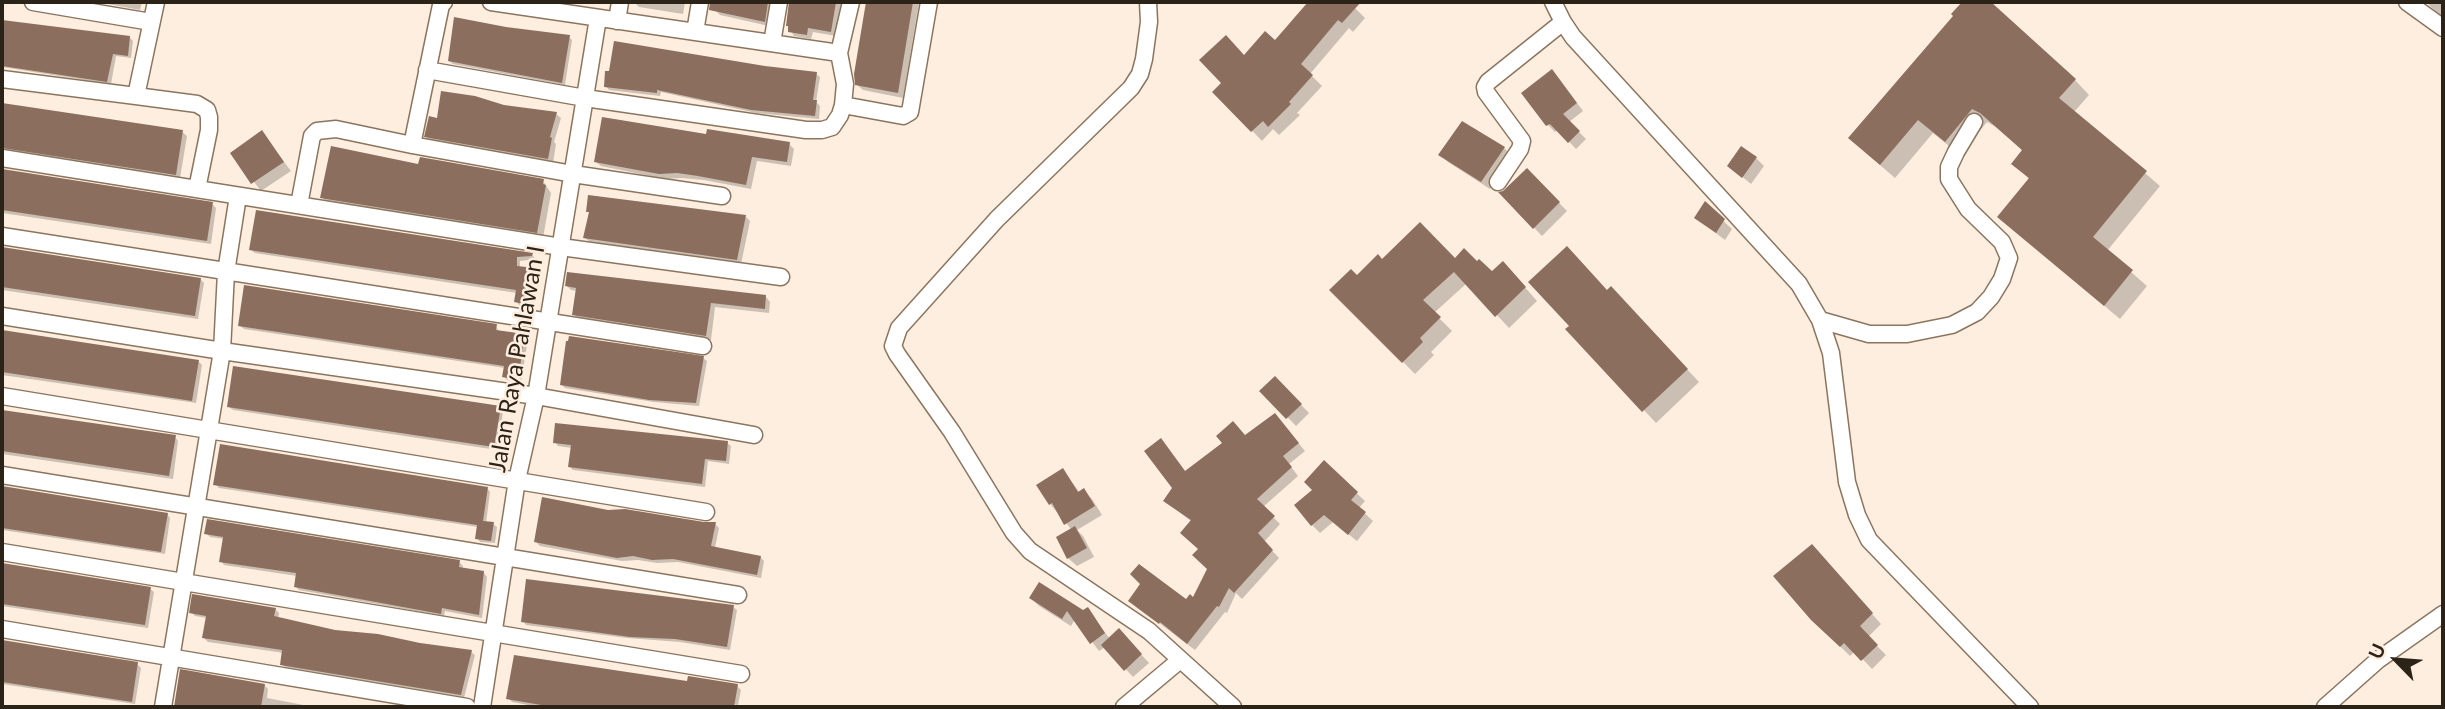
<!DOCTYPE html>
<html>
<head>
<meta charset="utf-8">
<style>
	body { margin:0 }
	#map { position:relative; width:2445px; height:709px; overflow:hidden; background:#feeedf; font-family:Lato,sans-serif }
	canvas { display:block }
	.frame { position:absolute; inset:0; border:4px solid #2b2218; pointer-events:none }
	.north { position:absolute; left:2361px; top:625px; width:70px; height:70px; -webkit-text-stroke:5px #feeedf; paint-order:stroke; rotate:295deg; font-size:19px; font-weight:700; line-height:28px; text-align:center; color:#2b2218 }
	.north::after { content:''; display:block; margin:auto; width:24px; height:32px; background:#2b2218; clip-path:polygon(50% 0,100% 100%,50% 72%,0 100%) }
</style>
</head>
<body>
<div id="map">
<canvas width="2445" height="709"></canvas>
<div class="frame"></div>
<div class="north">U</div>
</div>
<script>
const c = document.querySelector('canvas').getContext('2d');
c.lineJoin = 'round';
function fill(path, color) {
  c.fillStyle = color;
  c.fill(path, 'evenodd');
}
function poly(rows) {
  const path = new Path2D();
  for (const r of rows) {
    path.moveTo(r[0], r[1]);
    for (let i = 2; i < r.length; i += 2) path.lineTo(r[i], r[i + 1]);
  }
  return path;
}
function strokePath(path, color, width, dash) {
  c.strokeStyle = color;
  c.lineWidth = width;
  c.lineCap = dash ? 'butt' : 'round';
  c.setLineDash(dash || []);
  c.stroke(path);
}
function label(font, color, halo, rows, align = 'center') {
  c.font = font + ' Lato,sans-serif';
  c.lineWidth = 5;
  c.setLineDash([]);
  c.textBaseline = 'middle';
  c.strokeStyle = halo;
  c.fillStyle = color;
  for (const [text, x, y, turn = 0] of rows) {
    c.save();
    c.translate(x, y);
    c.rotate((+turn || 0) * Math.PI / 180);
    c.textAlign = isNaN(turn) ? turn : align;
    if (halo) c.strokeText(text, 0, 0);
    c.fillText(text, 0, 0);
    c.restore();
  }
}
fill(poly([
	[98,2,142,2,140,10],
	[634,2,685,2,683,14,639,7],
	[717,2,775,2,769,26,720,15,716,11],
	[790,2,842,2,836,36,813,32,811,39,794,36,787,25],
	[867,2,919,2,903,98,863,90,857,85,855,74],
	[1311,2,1349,2,1365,18,1353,32,1349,28,1310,74,1322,86,1297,113,1300,115,1279,135,1273,129,1262,141,1215,92,1245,57,1275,42],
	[1964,2,1988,2,2075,80,2089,95,2074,112,2160,186,2107,251,2147,286,2120,319,1999,217,2030,180,2013,163,2023,151,1996,127,1987,122,1960,155,1933,133,1895,178,1865,152,1955,16,1953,14],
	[2426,2,2443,2,2443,18,2439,15],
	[2,21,129,37,133,41,131,58,116,56,111,84,2,67],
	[523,31,569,37,572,40,565,85,453,64,449,61],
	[765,68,816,74,820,77,816,102,820,106,819,119,756,113,661,92,660,96,609,90,606,86],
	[1559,79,1583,111,1569,122,1586,139,1576,149,1558,130,1555,132,1548,125],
	[2,106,182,132,187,136,180,178,9,151,2,153],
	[504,106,556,114,561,118,554,142,556,144,553,163,431,141,426,136],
	[262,133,291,171,261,191,232,153],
	[707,136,789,144,794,149,791,166,757,161,751,189,704,180,682,178,665,179,601,166,596,162],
	[1504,148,1512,156,1490,189,1448,162,1440,154],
	[1756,158,1764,166,1751,184,1729,166],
	[420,166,543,181,551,193,543,238,328,204,322,197],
	[2,170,212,204,216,208,211,244,2,213],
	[1527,170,1567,211,1542,236,1501,193],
	[1705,204,1732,229,1725,240,1696,218],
	[588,211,746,217,750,221,741,264,590,242,585,238,590,214],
	[2,249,200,279,204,283,198,319,2,290],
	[251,250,532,255,536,259,520,261,520,268,535,270,538,274,533,307,519,305,516,301,517,293,255,253],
	[1455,260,1492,274,1515,276,1537,301,1509,328,1467,283,1434,313,1452,331,1431,352,1434,355,1415,374,1332,290,1382,261],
	[567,286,766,297,770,302,769,313,715,307,711,340,578,319,574,314,577,291,571,290],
	[1608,291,1623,301,1699,382,1656,423,1568,329],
	[240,326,496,326,499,332,525,335,528,339,521,382,507,380,504,376,505,368,244,329],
	[2,332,198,361,202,365,196,403,2,375],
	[703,358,707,361,699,406,654,402,565,388,562,385],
	[1275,378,1309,413,1296,426,1262,391],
	[229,407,500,408,503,412,497,450,233,410],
	[2,411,175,437,178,441,173,479,2,454],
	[1275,415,1305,451,1289,464,1298,476,1263,507,1280,524,1264,542,1279,558,1242,599,1236,593,1227,613,1225,612,1195,650,1130,601,1194,600,1209,569,1200,550,1192,522,1165,501,1174,488,1161,440,1186,472,1245,437],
	[555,442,727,443,731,446,729,464,708,461,705,487,573,470,570,467,572,448,558,446],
	[1324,463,1365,501,1359,508,1373,521,1357,541,1333,522,1320,533,1312,525,1314,490],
	[1063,470,1080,493,1084,491,1092,499,1102,515,1077,530,1083,536,1094,557,1077,566,1068,558,1072,530,1050,504],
	[215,484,487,488,490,492,486,523,493,524,497,527,495,543,480,542,477,538,478,527,219,488],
	[2,488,167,514,170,518,165,554,2,530],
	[608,512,715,524,719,528,715,548,760,557,764,561,761,578,678,562,657,563,638,560,622,561,540,546,536,542],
	[206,533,459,562,463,566,462,569,484,573,487,577,482,618,445,611,444,616,299,590,295,586,297,576,224,565,221,561,224,539,210,537],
	[1821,556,1881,624,1868,637,1886,655,1872,669,1855,651,1850,656,1812,619],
	[2,565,150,589,154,592,148,628,2,606],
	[1031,598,1083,612,1087,609,1110,639,1127,639,1149,663,1133,677,1105,647,1099,651,1075,619,1071,626,1039,606],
	[733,607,737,610,730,650,680,642,627,638,526,625,523,621],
	[275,609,279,613,278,619,335,632,471,652,475,655,464,698,286,668,282,664,284,653,208,642,204,638,207,618,195,616,191,612],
	[2,643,137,664,141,668,135,704,2,684],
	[181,671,264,685,268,689,267,698,314,707,175,707],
	[688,683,737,686,741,690,738,705,722,703,721,707,539,707,512,702,508,698]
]), '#0003');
fill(poly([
	[710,2,768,2,765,22,709,10],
	[789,2,836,2,831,32,808,28,807,35,788,32,788,26,786,26],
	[866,2,913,2,898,93,855,85,854,74],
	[1308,2,1361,2,1342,23,1338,20,1301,64,1313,75,1289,102,1291,104,1268,127,1263,121,1251,132,1212,92,1221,83,1199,60,1226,35,1244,55,1265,31,1275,40],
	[1962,2,1991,2,2076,79,2059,98,2147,171,2093,237,2133,270,2104,306,1997,217,2029,178,2011,164,2022,150,1980,113,1972,109,1945,142,1918,120,1880,165,1848,138,1953,16,1951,14],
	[454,17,506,27,570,35,562,83,448,61],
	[2,20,130,36,128,56,113,54,107,82,2,66],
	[614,41,765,66,817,72,813,100,817,100,815,116,751,110,657,90,657,93,604,87,605,71,609,71],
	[1552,69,1577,103,1563,114,1580,131,1568,143,1550,124,1546,126,1521,93],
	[441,91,475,96,504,105,557,112,550,137,552,138,548,159,424,137,429,116,437,118],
	[2,103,183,130,176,175,2,148],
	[602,117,706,134,707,129,790,142,787,162,752,157,746,185,698,176,677,173,659,174,594,162],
	[1462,121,1505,147,1481,182,1438,155],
	[262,130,284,162,251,184,230,153],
	[331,146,418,164,420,157,544,179,543,184,546,185,537,233,320,198],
	[1741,146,1757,157,1742,178,1727,166],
	[1527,168,1560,202,1533,229,1498,192,1503,191],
	[2,169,213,202,207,241,2,210],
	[588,195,746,215,737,260,583,238,589,212,586,212],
	[1705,201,1725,219,1716,233,1694,218],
	[256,210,533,253,532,256,517,257,517,266,536,268,530,305,514,302,516,290,249,250],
	[1420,222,1455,258,1464,248,1477,261,1479,259,1492,271,1503,261,1526,287,1495,317,1454,272,1423,300,1441,317,1420,338,1423,342,1402,363,1329,290,1351,269,1357,275,1378,254,1382,259],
	[1567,246,1607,290,1611,286,1688,369,1642,412,1565,329,1569,326,1528,282],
	[2,247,201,278,195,316,2,287],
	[567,272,766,295,765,309,711,303,706,336,572,315,576,288,565,286],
	[244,285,497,324,496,330,525,334,518,380,502,377,504,366,238,326],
	[2,330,199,360,192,401,2,372,4,347,2,346],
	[569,336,704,356,696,403,649,400,560,385,566,341,568,341],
	[233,366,501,406,494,447,227,407],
	[1275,376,1302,404,1286,419,1259,391],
	[2,410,176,435,169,476,2,451],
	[1275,413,1299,443,1283,456,1292,467,1257,499,1275,516,1258,533,1273,550,1234,593,1229,588,1219,607,1217,606,1187,644,1160,622,1159,624,1128,601,1140,584,1130,574,1139,564,1186,599,1190,594,1193,597,1207,569,1192,555,1198,549,1180,533,1191,520,1163,501,1172,488,1144,451,1161,438,1185,471,1222,443,1216,436,1233,421,1245,435],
	[555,423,728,441,726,461,705,459,702,484,568,467,571,445,553,443],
	[220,444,488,487,483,521,494,522,491,541,475,539,477,525,213,485],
	[1324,460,1358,492,1351,500,1366,512,1348,535,1324,515,1311,526,1294,505,1312,490,1304,482],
	[1063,468,1078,492,1084,488,1095,506,1064,525,1052,503,1049,505,1036,485],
	[2,486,168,513,161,552,2,528],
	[542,497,608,510,625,509,704,522,716,522,711,546,761,556,757,575,673,559,652,560,633,556,617,558,534,542],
	[207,519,460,560,459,567,484,571,479,615,442,608,441,614,294,587,296,573,219,562,223,537,204,534],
	[1075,526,1087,548,1067,559,1056,537],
	[1812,544,1873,613,1860,626,1878,645,1861,661,1844,643,1840,647,1811,620,1773,576],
	[2,563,151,587,145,625,2,604],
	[526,579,734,605,727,647,675,639,630,637,521,622],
	[1039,582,1083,610,1088,607,1105,633,1090,644,1067,611,1062,619,1029,598],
	[192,594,276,608,274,616,335,630,378,634,420,643,472,650,461,695,280,665,282,650,202,638,206,616,189,613],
	[1119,628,1142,654,1124,671,1101,645],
	[2,640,138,662,132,702,2,682],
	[514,655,687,681,688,676,738,684,734,707,553,707,506,699],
	[180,669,265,684,261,707,174,707]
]), '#8b6e5e');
const street = poly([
	[33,2,151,22],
	[156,2,136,96,197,104,207,110,209,117,209,130,197,189],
	[491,2,839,53],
	[851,2,839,53,845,84,843,105,903,116,910,112,929,2],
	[1148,2,1149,22,1144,59,1140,74,1131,88,997,219,899,328,893,346,897,354,952,432,1014,533,1030,551,1149,631,1233,707],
	[1553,2,1563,22,1573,37,1799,284,1820,320,1831,353,1847,482,1857,515,1869,540,2030,707],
	[2407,2,2443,28],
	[617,21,620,2],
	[695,32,700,2],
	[772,43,779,2],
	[427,70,585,98,806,130,822,130,832,127,840,115,843,105],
	[2,79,136,96],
	[412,145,441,5,444,2],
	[2,158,561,247,781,277],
	[1498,182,1520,149,1522,141,1486,92,1485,87,1488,82,1563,22],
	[299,205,312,136,317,131,336,129,412,145,573,174,722,196],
	[2,236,703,346],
	[2,316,222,351,536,396,754,435],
	[1820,320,1869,334,1907,334,1952,325,1977,312,1991,297,2002,279,2009,258,2002,242,1968,209,1949,179,1949,167,1956,152,1974,122],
	[2,396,706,512],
	[2,475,738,595],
	[2,552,741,674],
	[2,629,467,707],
	[163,707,222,351,226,272,238,196],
	[482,707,517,480,536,396,598,18],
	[1124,707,1180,660],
	[2325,707,2378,660,2443,614]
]);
strokePath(street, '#8c755e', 19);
strokePath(street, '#fff', 16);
label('24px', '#2b2218', '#feeedf', [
	["Jalan Raya Pahlawan I",517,359,-80]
]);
</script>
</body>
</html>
